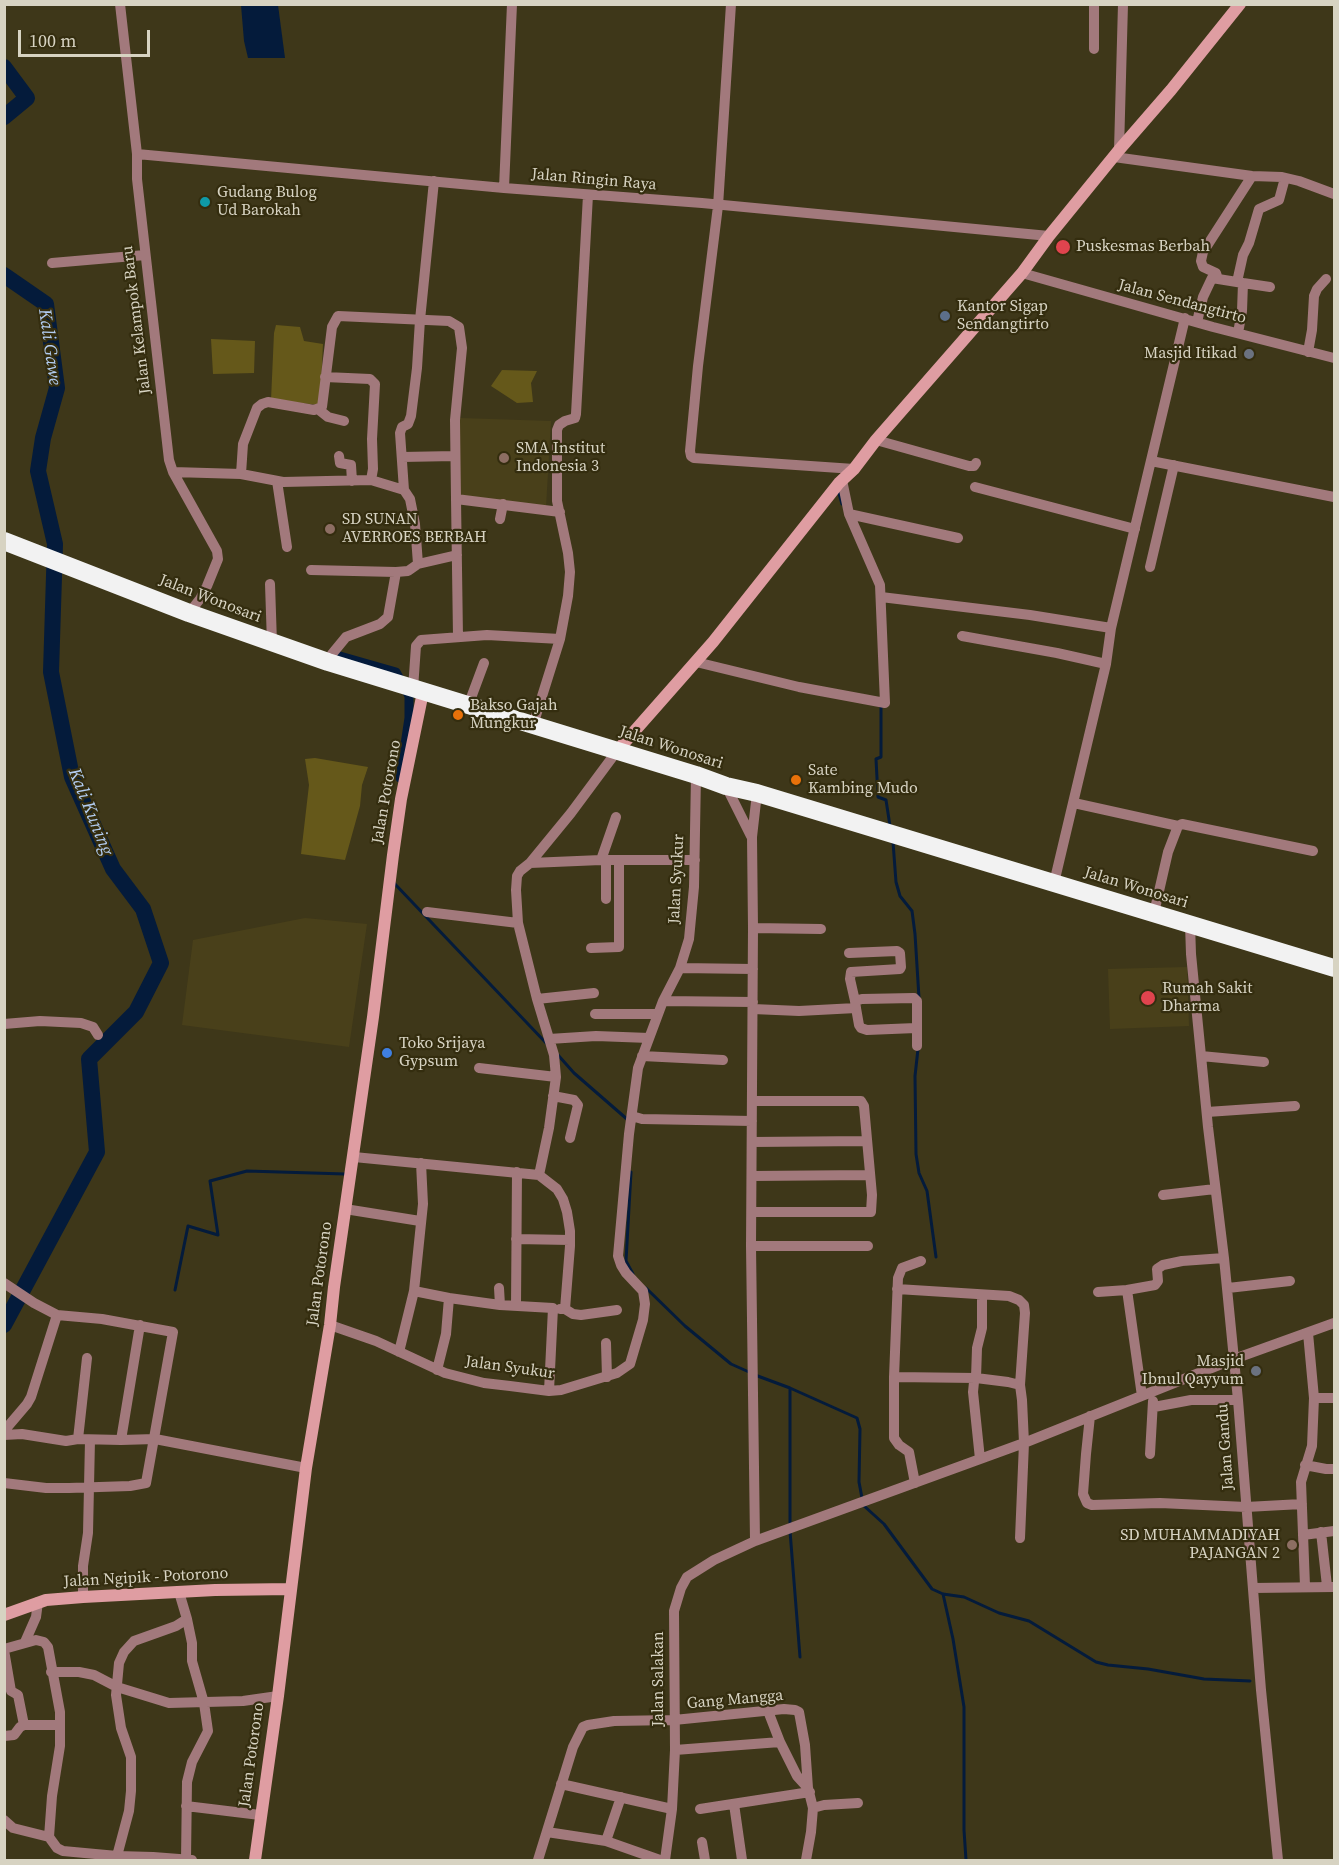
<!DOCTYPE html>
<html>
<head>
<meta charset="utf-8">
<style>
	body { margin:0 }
	#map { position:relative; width:1339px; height:1865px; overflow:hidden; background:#3e3719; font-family:"Source Serif 4",serif }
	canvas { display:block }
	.frame { position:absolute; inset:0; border:6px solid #d7d3c2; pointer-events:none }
	.scale { position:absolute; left:18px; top:30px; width:132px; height:27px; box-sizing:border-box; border:3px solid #d7d3c2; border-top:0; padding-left:8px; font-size:18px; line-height:21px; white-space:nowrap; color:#d7d3c2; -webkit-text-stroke:4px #342d0f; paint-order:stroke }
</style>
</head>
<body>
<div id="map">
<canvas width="1339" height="1865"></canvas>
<div class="frame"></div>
<div class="scale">100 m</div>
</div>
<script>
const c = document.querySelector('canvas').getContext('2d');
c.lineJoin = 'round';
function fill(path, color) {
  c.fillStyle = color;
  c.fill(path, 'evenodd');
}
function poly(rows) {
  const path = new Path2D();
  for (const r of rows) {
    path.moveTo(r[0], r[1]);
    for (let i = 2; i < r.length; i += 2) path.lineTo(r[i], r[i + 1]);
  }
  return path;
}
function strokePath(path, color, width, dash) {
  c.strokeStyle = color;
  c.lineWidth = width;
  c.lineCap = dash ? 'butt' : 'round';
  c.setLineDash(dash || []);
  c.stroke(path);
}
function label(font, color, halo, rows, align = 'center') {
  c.font = font + ' "Source Serif 4",serif';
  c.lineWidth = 4.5;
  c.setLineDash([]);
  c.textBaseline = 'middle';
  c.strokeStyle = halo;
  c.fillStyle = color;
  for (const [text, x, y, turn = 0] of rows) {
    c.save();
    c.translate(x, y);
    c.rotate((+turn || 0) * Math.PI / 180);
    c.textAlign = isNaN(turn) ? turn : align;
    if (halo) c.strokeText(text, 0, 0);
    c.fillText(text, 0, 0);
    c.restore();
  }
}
fill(poly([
	[460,418,551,421,546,507,459,495],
	[305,918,367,924,349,1047,182,1025,193,940],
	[1187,967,1189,1026,1110,1029,1108,969]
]), '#49401a');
fill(poly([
	[276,325,300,327,304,341,323,344,320,405,271,400,274,333],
	[211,339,255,341,254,373,213,374],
	[502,370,537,371,531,383,533,402,517,403,491,386],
	[315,758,368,767,362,785,360,806,345,860,301,854,309,785,305,759]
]), '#65581a');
fill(poly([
	[241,5,278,5,285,58,248,58,244,41]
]), '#041b3b');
strokePath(poly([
	[838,490,842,504],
	[881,704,881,757,876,759,878,797,886,800,890,826],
	[893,842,896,882,900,896,912,911,915,934,919,998],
	[394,883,547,1044],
	[918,1049,915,1076,916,1154,919,1173,927,1191,936,1257],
	[558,1055,574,1073,628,1120],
	[631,1172,626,1261,633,1274],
	[646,1288,685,1326,731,1364,749,1372],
	[175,1290,188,1226,218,1235,210,1181,247,1171,345,1174],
	[755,1375,790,1388,857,1418,860,1429,859,1482,862,1498],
	[863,1505,884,1524,932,1589,943,1594,964,1597,999,1613,1029,1621,1096,1662,1108,1665,1148,1669,1204,1679,1250,1681],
	[790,1524,790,1388],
	[790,1531,800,1657],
	[943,1594,953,1639,964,1707,964,1830,966,1860]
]), '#041b3b', 3);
strokePath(poly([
	[340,656,396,672,409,696,409,718,400,778]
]), '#041b3b', 9);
strokePath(poly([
	[4,67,27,98,4,117],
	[4,275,46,304,57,388,43,438,38,471,55,544,51,672,72,777,113,869,143,909,161,963,136,1012,89,1059,97,1152,4,1325]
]), '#041b3b', 16);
strokePath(poly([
	[120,4,137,154,137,179,169,460,173,472,217,551,218,559,207,586,200,599,189,613],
	[731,4,718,206,698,366,690,451,691,456,694,458,854,469],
	[1094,49,1094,4],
	[1119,150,1123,4],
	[137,154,504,188,702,203,1049,236],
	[1114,157,1252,176,1282,177,1299,181,1334,194],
	[504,188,512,4],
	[52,263,145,255],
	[1022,273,1213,327,1334,358],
	[1218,279,1216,273,1203,267,1201,261,1203,252,1252,176],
	[1237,282,1243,255,1249,243,1259,209,1279,200,1285,178],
	[1197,322,1203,297,1212,278,1243,283],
	[1238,333,1242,311,1243,283,1270,287],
	[1308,352,1312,330,1314,296,1317,289,1326,279],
	[325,377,370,379,375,384,372,439,373,469,371,480],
	[318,409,328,417,344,421],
	[876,440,969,466,974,466,976,463],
	[339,456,340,463,351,465,352,481],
	[402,457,455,456],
	[1151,461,1334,497],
	[173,472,241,474,283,482,371,480,404,490,410,499,415,524,418,564,408,571,396,572,388,617,380,624,346,637,332,654,328,662],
	[241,474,243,444,257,408,262,404,268,402,314,410,322,407,332,327,338,316,449,321,459,327,462,348,455,420,456,499,560,512],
	[842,480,849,514,958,538],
	[277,481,287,547],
	[975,487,1135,529],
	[404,490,400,433,402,427,408,424,411,416,417,368,420,320,434,181],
	[456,499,458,637],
	[500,519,503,504],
	[418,564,457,555],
	[1150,567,1174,465],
	[311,570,396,572],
	[270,584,272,643],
	[881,597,1030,615,1111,628],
	[962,636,1057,653,1106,664],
	[696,662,799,687,885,703,880,585,849,514],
	[413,689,416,646,421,640,487,635,560,639,568,596,570,572,568,553,557,501,557,430,559,425,565,421,575,418,576,414,588,195],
	[468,706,484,663],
	[533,725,560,639],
	[726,786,751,836],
	[757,793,752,837,753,928,751,1246,755,1541,1024,1443,1234,1359,1334,1323],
	[1074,803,1178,826,1182,824,1313,851],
	[601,860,616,817],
	[606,861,606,899],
	[530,863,601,860,695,860],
	[1054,883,1106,664,1111,628,1185,318],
	[427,912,518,923],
	[1154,913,1168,852,1178,826],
	[1190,924,1191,954,1208,1127,1224,1258,1238,1400,1261,1690,1278,1860],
	[753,928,821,929],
	[591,948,619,947,619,861],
	[849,953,897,951,900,953,901,967,900,969,851,972,850,979,855,1001],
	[680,968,753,969],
	[537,999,594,993],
	[663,1001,753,1002],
	[856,1008,859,1025,861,1028,867,1030,916,1028],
	[753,1009,799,1011,856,1008,855,1001,862,999,914,998,917,1001,917,1046],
	[595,1014,657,1014],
	[4,1024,40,1021,81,1023,93,1027,98,1035],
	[549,1039,596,1036,649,1038],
	[642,1056,723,1060],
	[1201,1056,1264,1062],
	[479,1068,556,1077],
	[553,1096,574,1100,578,1105,570,1138],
	[752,1101,861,1101,864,1106,872,1195,871,1212,752,1212],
	[1207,1112,1295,1106],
	[632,1116,642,1119,752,1121],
	[752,1142,867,1141],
	[354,1157,539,1175,549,1128,556,1077,554,1055,537,999,518,923,516,890,517,876,520,871,530,863,571,813,617,751],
	[421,1163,423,1204,414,1291,449,1298],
	[539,1175,557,1189,563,1199,567,1212,570,1231,570,1246,565,1309],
	[752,1176,869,1175],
	[1163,1195,1215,1189],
	[345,1209,420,1221],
	[516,1239,570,1240],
	[751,1246,868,1246],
	[4,1283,34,1303,57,1315,102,1319,173,1332,146,1483,130,1486,69,1488,46,1488,4,1483],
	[499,1288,500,1305],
	[1228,1288,1290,1281],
	[897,1289,1009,1296,1019,1300,1024,1305,1025,1313,1020,1385,1022,1400,1024,1443,1020,1538],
	[1098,1292,1127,1290],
	[516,1306,517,1172],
	[560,1309,565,1309,573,1314,581,1315,617,1310],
	[330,1325,376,1341,445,1373,484,1383,510,1386,549,1391,561,1390,617,1373,630,1364,643,1320,645,1304,643,1291,626,1273,621,1265,618,1256,629,1134,638,1068,663,1001,680,968,689,939,694,887,696,775],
	[606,1343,607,1377],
	[399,1352,414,1291],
	[437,1370,446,1334,449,1298,500,1305,553,1308,549,1391],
	[894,1377,976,1378,1008,1382,1020,1385],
	[1142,1396,1127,1290,1155,1285,1158,1281,1157,1269,1163,1265,1182,1261,1224,1258],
	[1314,1398,1334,1398],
	[1154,1407,1191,1400,1238,1400],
	[1090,1416,1086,1454,1083,1494,1087,1503,1092,1505,1160,1503,1246,1507,1302,1504],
	[4,1431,27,1404,31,1397,57,1315],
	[4,1435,22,1434,66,1441,78,1439,121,1440,155,1439,306,1468],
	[78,1439,87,1358],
	[121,1440,140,1325],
	[1150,1454,1153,1401],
	[980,1459,973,1392,974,1382,976,1378,977,1348,982,1328,982,1295],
	[1305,1465,1326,1469,1334,1469],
	[915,1483,909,1452,899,1445,894,1438,894,1377,898,1278,902,1268,921,1261],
	[1321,1532,1327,1586],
	[1303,1535,1334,1531],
	[1305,1586,1301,1482,1312,1446,1314,1398,1308,1333],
	[1253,1588,1334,1587],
	[179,1592,187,1619,176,1626,134,1641,124,1652,119,1663,116,1695,121,1728,131,1757,131,1791,129,1811,117,1856,153,1857,192,1860],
	[83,1597,83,1566,88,1533,90,1440],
	[25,1642,36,1617,38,1602],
	[4,1649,36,1640,44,1642,48,1647,60,1712,60,1746,52,1796,49,1837,57,1848,63,1851,117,1856],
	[4,1650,11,1691,18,1695,24,1725],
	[51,1672,79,1672,94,1675,117,1687,169,1703,243,1701,278,1696],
	[768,1711,780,1742],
	[4,1736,14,1735,20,1727,24,1725,60,1725],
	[675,1750,780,1742,797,1776,808,1788],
	[561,1784,672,1809],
	[734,1804,742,1860],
	[186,1806,260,1815],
	[813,1808,824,1805,858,1803],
	[700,1809,810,1792],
	[4,1820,13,1828,49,1837],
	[547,1832,606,1841,660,1860],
	[606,1841,621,1797],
	[702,1842,705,1860],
	[186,1860,187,1782,192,1762,208,1731,204,1703,192,1661,192,1643,187,1619],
	[538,1860,573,1747,583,1727,588,1725,614,1721,674,1720,784,1709,795,1710,799,1712,805,1745,808,1788,813,1808,811,1832,806,1860],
	[665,1860,672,1809,675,1750,674,1611,681,1588,687,1577,714,1560,755,1541]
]), '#a2797c', 10);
strokePath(poly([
	[617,751,713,642,839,483,854,469,876,440,1022,273,1049,236,1119,150,1171,90,1240,4],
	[4,1615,46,1600,83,1597,215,1590,291,1589],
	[255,1860,278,1696,306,1468,330,1325,334,1287,373,1017,393,855,401,799,423,692]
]), '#df9da2', 12);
strokePath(poly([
	[4,541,189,613,328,662,696,775,726,786,757,793,1334,968]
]), '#f2f2f2', 18);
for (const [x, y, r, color] of [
	[205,202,6,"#0f9aa8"],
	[1063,247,8,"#e0444e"],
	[945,316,6,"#5c6f8a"],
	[1249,354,6,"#6b7280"],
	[504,458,6,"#8d6e63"],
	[330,529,6,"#8d6e63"],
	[458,715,6,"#e8710a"],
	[796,780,6,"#e8710a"],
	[1148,998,8,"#e0444e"],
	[387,1053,6,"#3f7fe0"],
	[1256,1371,6,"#6b7280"],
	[1292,1545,6,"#8d6e63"]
]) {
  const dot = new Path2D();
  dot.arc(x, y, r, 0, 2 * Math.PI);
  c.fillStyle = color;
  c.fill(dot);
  strokePath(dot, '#342d0f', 2);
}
label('16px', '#d7d3c2', '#342d0f', [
	["Jalan Ringin Raya",594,180,5],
	["Jalan Sendangtirto",1182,302,15],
	["Jalan Kelampok Baru",137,320,-97],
	["Jalan Wonosari",210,599,21],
	["Jalan Wonosari",671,748,18],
	["Jalan Potorono",387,792,-80],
	["Jalan Syukur",677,879,-87],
	["Jalan Wonosari",1136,888,17],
	["Jalan Potorono",320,1274,-82],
	["Jalan Syukur",510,1368,8],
	["Jalan Gandu",1226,1447,-94],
	["Jalan Ngipik - Potorono",146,1578,-3],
	["Jalan Salakan",659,1679,-90],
	["Gang Mangga",735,1700,-5],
	["Jalan Potorono",252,1755,-82]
]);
label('16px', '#d7d3c2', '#342d0f', [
	["Gudang Bulog",217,193],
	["Ud Barokah",217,211],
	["Puskesmas Berbah",1076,247],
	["Kantor Sigap",957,307],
	["Sendangtirto",957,325],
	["Masjid Itikad",1237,354,"right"],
	["SMA Institut",516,449],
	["Indonesia 3",516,467],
	["SD SUNAN",342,520],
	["AVERROES BERBAH",342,538],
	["Bakso Gajah",470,706],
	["Mungkur",470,724],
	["Sate",808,771],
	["Kambing Mudo",808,789],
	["Rumah Sakit",1162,989],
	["Dharma",1162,1007],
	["Toko Srijaya",399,1044],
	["Gypsum",399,1062],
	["Masjid",1244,1362,"right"],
	["Ibnul Qayyum",1244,1380,"right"],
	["SD MUHAMMADIYAH",1280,1536,"right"],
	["PAJANGAN 2",1280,1554,"right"]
], 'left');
label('italic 18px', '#b2ccf0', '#342d0f', [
	["Kali Gawe",49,347,82],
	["Kali Kuning",90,812,68]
]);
</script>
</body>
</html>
